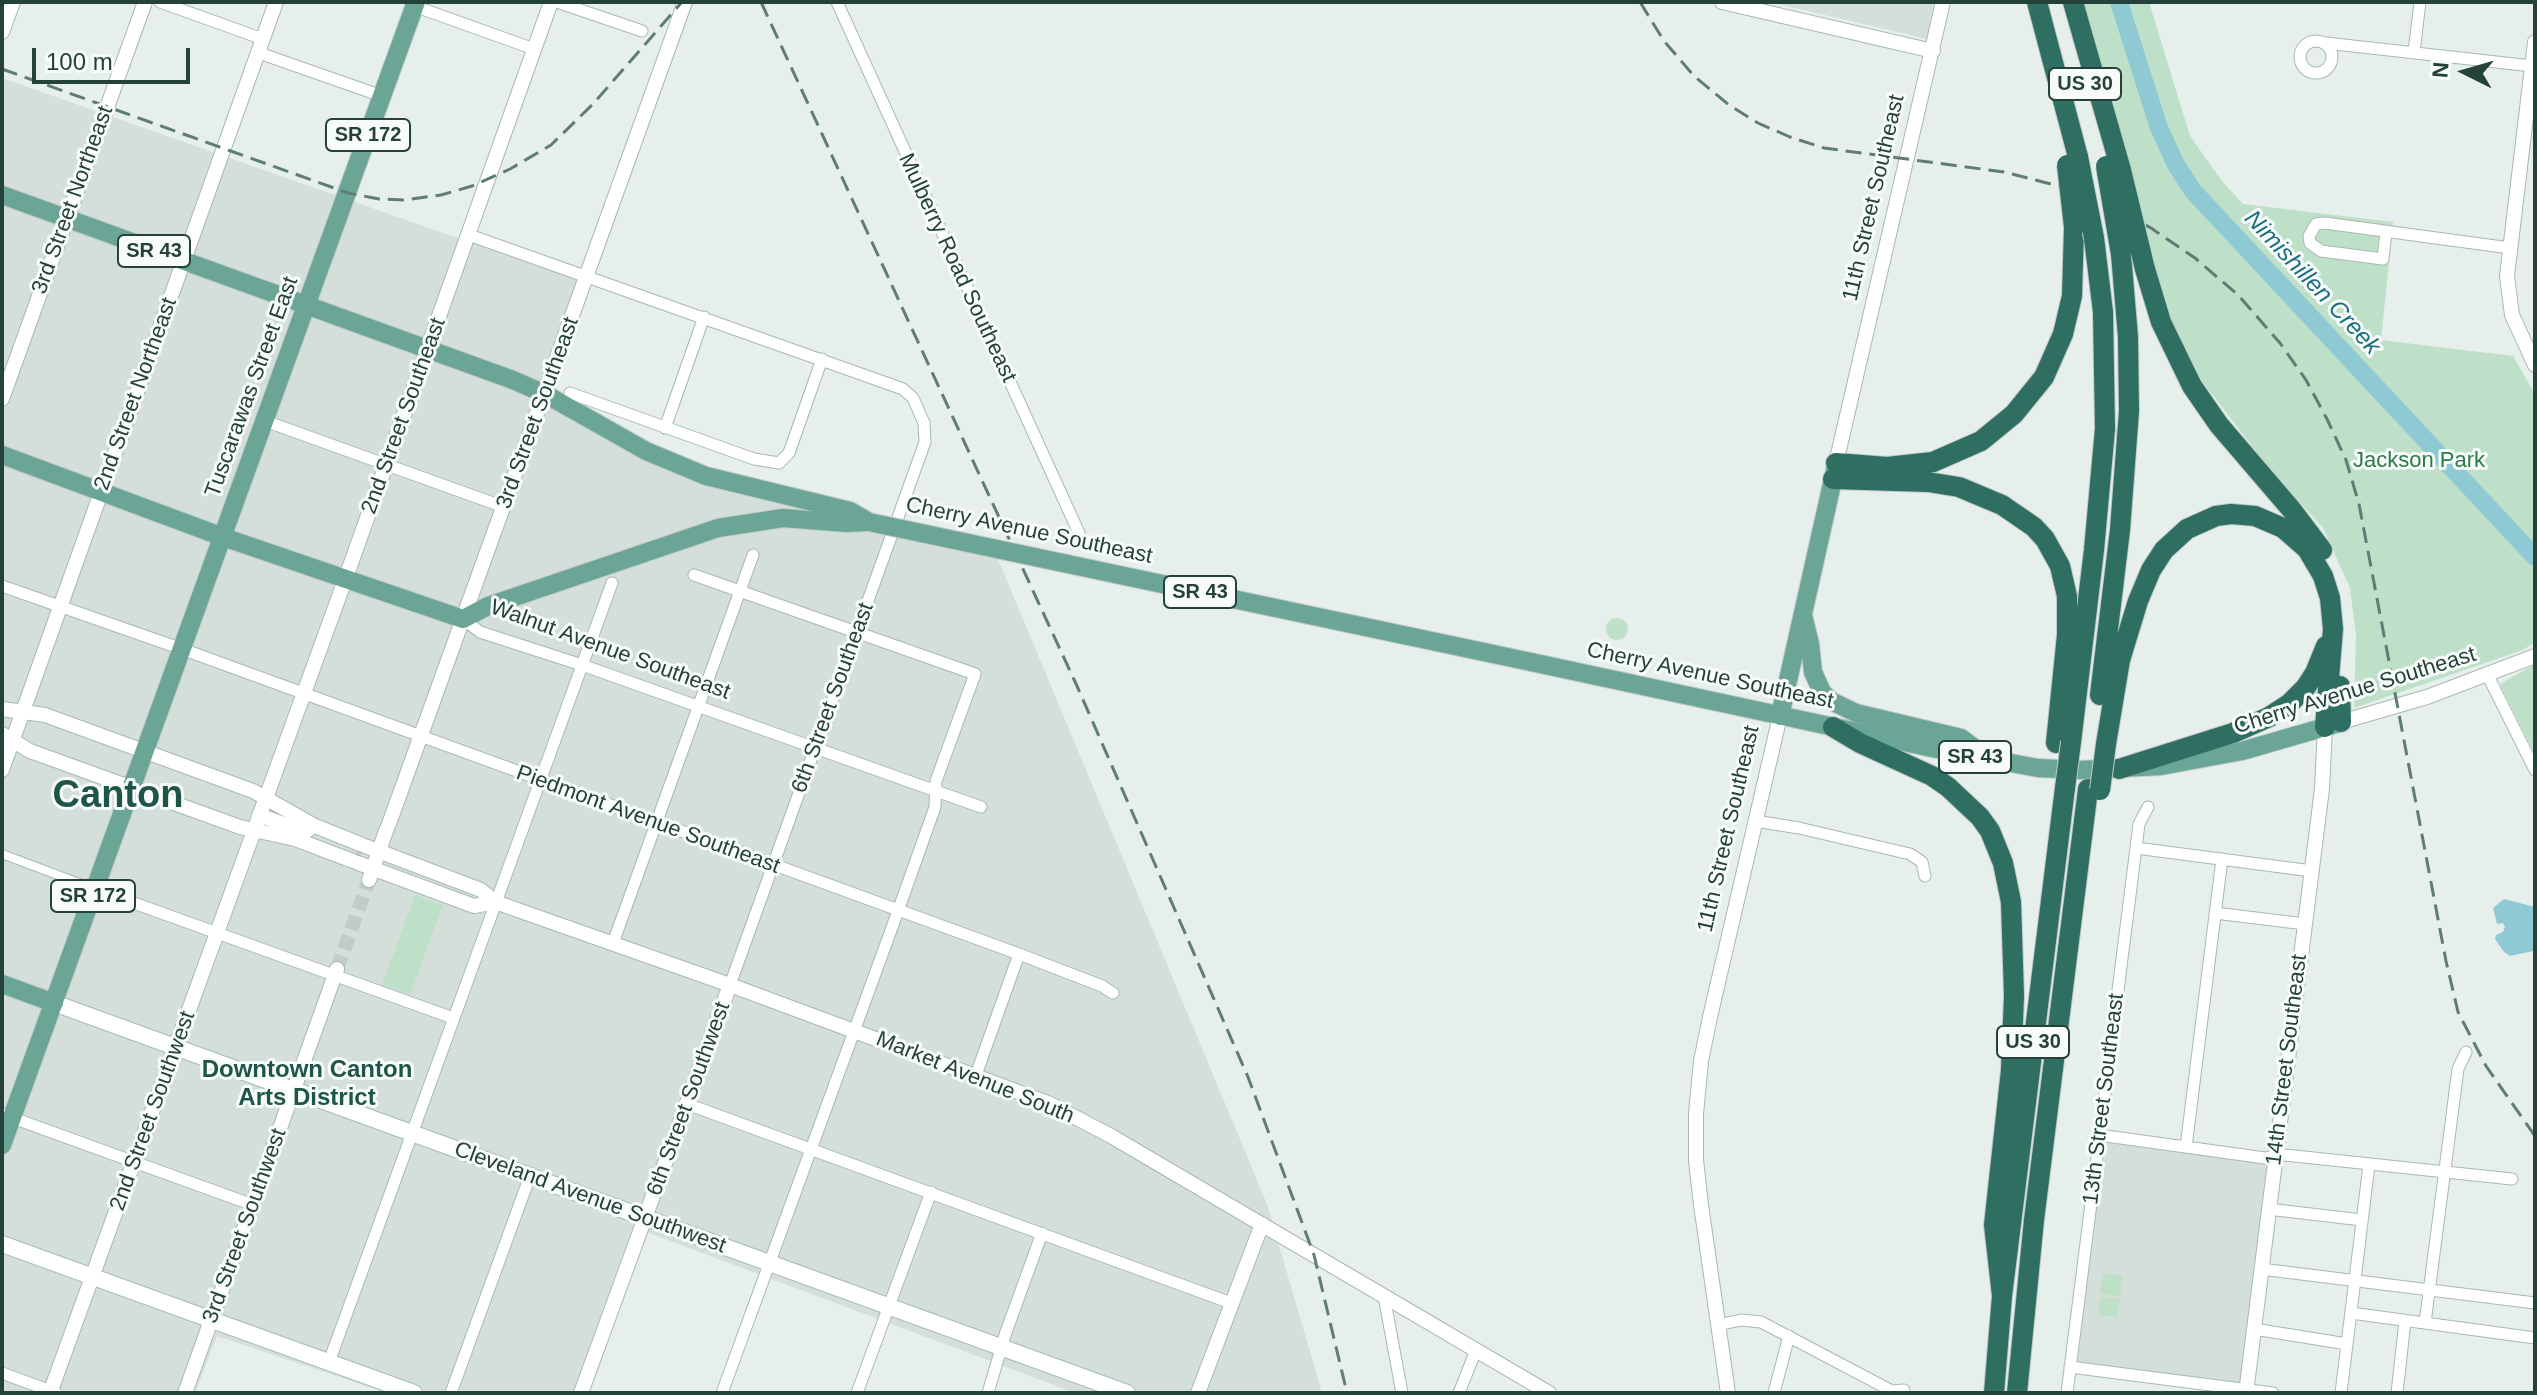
<!DOCTYPE html>
<html>
<head>
<meta charset="utf-8">
<style>
	body { margin:0 }
	#map { position:relative; width:2537px; height:1395px; overflow:hidden; background:#e6efeb; font-family:Arial,sans-serif }
	canvas { display:block }
	.frame { position:absolute; inset:0; border:4px solid #24423a; pointer-events:none }
	.north { position:absolute; left:2425px; top:32px; width:80px; height:80px; -webkit-text-stroke:6px #f7fbf9; paint-order:stroke; rotate:275deg; font-size:22px; font-weight:700; line-height:32px; text-align:center; color:#24423a }
	.north::after { content:''; display:block; margin:auto; width:28px; height:36px; background:#24423a; clip-path:polygon(50% 0,100% 100%,50% 72%,0 100%) }
	.scale { position:absolute; left:32px; top:48px; width:158px; height:36px; box-sizing:border-box; border:4px solid #24423a; border-top:0; padding-left:10px; font-size:24px; line-height:28px; white-space:nowrap; color:#24423a; -webkit-text-stroke:6px #f7fbf9; paint-order:stroke }
</style>
</head>
<body>
<div id="map">
<canvas width="2537" height="1395"></canvas>
<div class="frame"></div>
<div class="north">N</div>
<div class="scale">100 m</div>
</div>
<script>
const c = document.querySelector('canvas').getContext('2d');
c.lineJoin = 'round';
function fill(path, color) {
  c.fillStyle = color;
  c.fill(path, 'evenodd');
}
function poly(rows) {
  const path = new Path2D();
  for (const r of rows) {
    if (r.length === 3) {
      path.moveTo(r[0] + r[2], r[1]);
      path.arc(r[0], r[1], r[2], 0, 2 * Math.PI);
      continue;
    }
    path.moveTo(r[0], r[1]);
    for (let i = 2; i < r.length; i += 2) path.lineTo(r[i], r[i + 1]);
  }
  return path;
}
function strokePath(path, color, width, dash) {
  c.strokeStyle = color;
  c.lineWidth = width;
  c.lineCap = dash ? 'butt' : 'round';
  c.setLineDash(dash || []);
  c.stroke(path);
}
function label(font, color, halo, rows, align = 'center') {
  c.font = font + ' Arial,sans-serif';
  c.lineWidth = 6;
  c.setLineDash([]);
  c.textBaseline = 'middle';
  c.strokeStyle = halo;
  c.fillStyle = color;
  for (const [text, x, y, turn = 0] of rows) {
    c.save();
    c.translate(x, y);
    c.rotate((+turn || 0) * Math.PI / 180);
    c.textAlign = isNaN(turn) ? turn : align;
    if (halo) c.strokeText(text, 0, 0);
    c.fillText(text, 0, 0);
    c.restore();
  }
}
fill(poly([
	[1769,2,1934,2,1927,39],
	[2,78,577,280,533,400,552,407,700,482,998,559,1267,1204,1322,1393,1075,1393,633,1227,573,1393,387,1393,217,1336,195,1393,2,1393],
	[2099,1135,2275,1156,2246,1390,2070,1367]
]), '#d4dfda');
fill(poly([
	[2080,2,2149,2,2190,136,2222,181,2243,204,2393,222,2381,340,2513,356,2535,394,2535,642,2523,650,2354,708,2356,635,2350,588,2323,528,2268,467,2202,381,2170,316],
	[1617,629,11],
	[2535,664,2535,754,2500,684],
	[415,895,443,905,410,995,382,985],
	[2102,1273,2123,1276,2120,1297,2100,1294],
	[2100,1297,2120,1299,2117,1317,2098,1315]
]), '#bfe0c8');
fill(poly([
	[2504,899,2535,907,2535,950,2533,951,2510,956,2504,952,2495,939,2496,935,2503,932,2505,927,2503,923,2497,924,2493,908]
]), '#8ec9d4');
strokePath(poly([
	[2119,2,2159,128,2176,165,2193,191,2535,557]
]), '#8ec9d4', 18);
strokePath(poly([
	[356,853,361,855],
	[337,969,369,880]
]), '#bfccc8', 14, [14, 7]);
const pedestrian = poly([
	[2,854,95,889]
]);
const minor = poly([
	[160,2,263,39],
	[557,2,642,31],
	[837,2,1079,533],
	[414,6,534,49],
	[2316,57,16],
	[2326,43,2532,66],
	[2414,52,2420,2],
	[259,53,382,96],
	[2386,232,2383,259,2321,251,2310,243,2309,236,2316,224,2325,223,2510,248],
	[469,235,903,389,913,398,924,423,925,442,730,985],
	[570,393,754,459,779,463,789,453,822,359],
	[265,421,504,507],
	[665,428,704,317],
	[694,575,975,674,936,781,935,807,898,911,722,1393],
	[2,586,182,649,1019,954,1102,986,1113,993],
	[463,619,480,632,582,665,981,807],
	[2488,676,2535,770],
	[1755,821,1799,828,1910,854,1922,862,1925,876],
	[2136,848,2312,871],
	[95,889,453,1018],
	[2215,913,2305,924],
	[613,943,753,555],
	[976,1075,1019,954],
	[687,1104,1231,1303],
	[2,1114,253,1205],
	[2099,1135,2265,1158,2285,1155,2512,1179],
	[2186,1147,2222,859],
	[2268,1209,2362,1220],
	[2261,1269,2535,1303],
	[1384,1296,1402,1393],
	[2351,1313,2535,1338],
	[2425,1323,2458,1069,2466,1052],
	[1718,1325,1741,1320,1761,1322,1892,1391,1904,1390],
	[2254,1329,2347,1344],
	[329,1362,612,583],
	[2070,1367,2273,1393],
	[2,1373,56,1393],
	[451,1393,530,1176],
	[857,1393,931,1192],
	[988,1393,1005,1335,1042,1233],
	[1459,1393,1476,1350],
	[1774,1393,1789,1336],
	[2067,1393,2136,848,2139,824,2148,807],
	[2341,1393,2369,1165],
	[2397,1393,2405,1321]
]);
const tertiary = poly([
	[1722,2,1933,51],
	[2,32,13,2],
	[2535,42,2507,276,2512,315,2535,365],
	[2,399,145,2],
	[1836,463,1943,2],
	[2,709,45,715,253,791,315,826,360,844],
	[2341,722,2427,697,2535,656],
	[2,734,30,751,240,827,295,839,353,861],
	[2,770,276,2],
	[259,815,305,832,311,828],
	[389,824,685,2],
	[365,846,481,890,495,902,730,985,1048,1103,1111,1136,1549,1393],
	[358,863,474,906,495,902],
	[369,880,387,828],
	[50,1393,345,580,551,2],
	[185,1393,337,969],
	[581,1393,730,985],
	[1198,1393,1262,1224],
	[1728,1393,1701,1205,1696,1160,1696,1114,1701,1061,1710,1017,1780,716],
	[2246,1393,2322,789,2325,727]
]);
const secondary = poly([
	[54,1003,1127,1393],
	[2,1244,414,1393]
]);
const primary = poly([
	[2,195,513,380,545,394,646,451,706,476,850,511,869,522],
	[2,455,223,537,463,619,488,606,718,528,783,518,847,523,866,522],
	[1803,615,1810,644,1813,672,1822,692,1831,701,1856,713,1961,738,1985,756],
	[1531,662,1946,751,2038,768,2080,770,2161,766,2242,751,2339,723],
	[1780,716,1836,466],
	[2,984,54,1003],
	[2,1145,416,2]
]);
const motorway = poly([
	[2037,2,2078,157],
	[2073,2,2121,170],
	[2145,269,2161,322,2192,386,2219,425,2291,509,2322,550],
	[1836,463,1887,467,1933,462,1981,441,2014,414,2044,377,2063,334,2072,296,2074,227],
	[1833,479,1928,482,1959,487,2002,505,2034,527,2045,539,2060,566,2067,596,2067,635,2056,743],
	[2340,686,2341,722],
	[2100,695,2120,530,2129,411,2128,337,2121,254],
	[1833,727,1860,743,1932,776,1948,787,1980,817,1990,831,2003,863,2011,902,2014,996,2011,1070,1994,1225,2002,1296],
	[2071,742,2094,550,2105,429,2103,312,2094,238],
	[2106,744,2120,660,2138,601,2151,570,2164,550,2187,529,2216,516,2231,514,2255,516,2283,528,2307,549,2323,576,2330,598,2333,629,2325,727],
	[2119,769,2233,733,2269,717,2289,704,2306,687,2315,673,2326,646],
	[1994,1393,2002,1296,2065,788],
	[2017,1393,2034,1220,2088,789]
]);
strokePath(pedestrian, '#a8b8b2', 10);
strokePath(minor, '#a8b8b2', 13);
strokePath(tertiary, '#a8b8b2', 16);
strokePath(secondary, '#a4bbb3', 18);
strokePath(primary, '#c2cac8', 20);
strokePath(motorway, '#c2cac8', 22);
strokePath(pedestrian, '#fff', 8);
strokePath(minor, '#fff', 11);
strokePath(tertiary, '#fff', 14);
strokePath(secondary, '#fff', 16);
strokePath(primary, '#6aa596', 18);
strokePath(motorway, '#2f6f62', 20);
strokePath(poly([
	[761,2,1077,686,1248,1077,1314,1255,1347,1393],
	[1640,2,1664,41,1694,76,1729,105,1758,123,1790,137,1824,148,2004,172,2066,188,2095,198,2151,228,2195,258,2238,295,2280,343,2306,380,2327,419,2346,460,2359,504,2446,961,2458,1012,2486,1066,2535,1136],
	[2,69,348,193,379,199,404,200,441,195,472,186,510,169,551,145,593,104,682,2]
]), '#5f7d75', 3, [16, 8]);
const primaryBridge = poly([
	[869,522,1531,662]
]);
const motorwayBridge = poly([
	[2078,157,2094,238],
	[2067,165,2074,227],
	[2106,166,2121,254],
	[2121,170,2145,269],
	[2065,788,2071,742],
	[2100,790,2106,744]
]);
strokePath(primaryBridge, '#c2cac8', 20, []);
strokePath(motorwayBridge, '#c2cac8', 22, []);
strokePath(primaryBridge, '#6aa596', 18);
strokePath(motorwayBridge, '#2f6f62', 20);
for (const [x, y, w] of [
	[2085,84,72],
	[368,135,84],
	[154,251,72],
	[1200,592,72],
	[1975,757,72],
	[93,896,84],
	[2033,1042,72]
]) {
  const box = new Path2D();
  box.roundRect(x - w / 2, y - 16, w, 32, 6);
  c.fillStyle = '#f7fbf9';
  c.fill(box);
  strokePath(box, '#24423a', 2);
}
label('bold 20px', '#24423a', null, [
	["US 30",2085,84],
	["SR 172",368,135],
	["SR 43",154,251],
	["SR 43",1200,592],
	["SR 43",1975,757],
	["SR 172",93,896],
	["US 30",2033,1042]
]);
label('22px', '#24423a', '#f7fbf9', [
	["11th Street Southeast",1874,198,-77],
	["3rd Street Northeast",73,200,-70],
	["Mulberry Road Southeast",957,268,65],
	["Tuscarawas Street East",252,387,-70],
	["2nd Street Northeast",136,394,-70],
	["3rd Street Southeast",538,413,-70],
	["2nd Street Southeast",404,416,-70],
	["Cherry Avenue Southeast",1029,531,12],
	["Walnut Avenue Southeast",610,650,20],
	["Cherry Avenue Southeast",1710,676,12],
	["Cherry Avenue Southeast",2355,691,-17],
	["6th Street Southeast",833,698,-70],
	["Piedmont Avenue Southeast",648,820,20],
	["11th Street Southeast",1729,829,-77],
	["14th Street Southeast",2287,1060,-83],
	["Market Avenue South",975,1078,22],
	["6th Street Southwest",689,1099,-70],
	["13th Street Southeast",2104,1099,-83],
	["2nd Street Southwest",153,1111,-70],
	["Cleveland Avenue Southwest",590,1198,20],
	["3rd Street Southwest",245,1226,-70]
]);
label('22px', '#2d7a4b', '#f7fbf9', [
	["Jackson Park",2419,461]
]);
label('italic 24px', '#1c6f80', '#f7fbf9', [
	["Nimishillen Creek",2312,283,47]
]);
label('bold 24px', '#1f5548', '#f7fbf9', [
	["Downtown Canton",307,1070],
	["Arts District",307,1098]
]);
label('bold 38px', '#1f5548', '#f7fbf9', [
	["Canton",118,797]
]);
</script>
</body>
</html>
